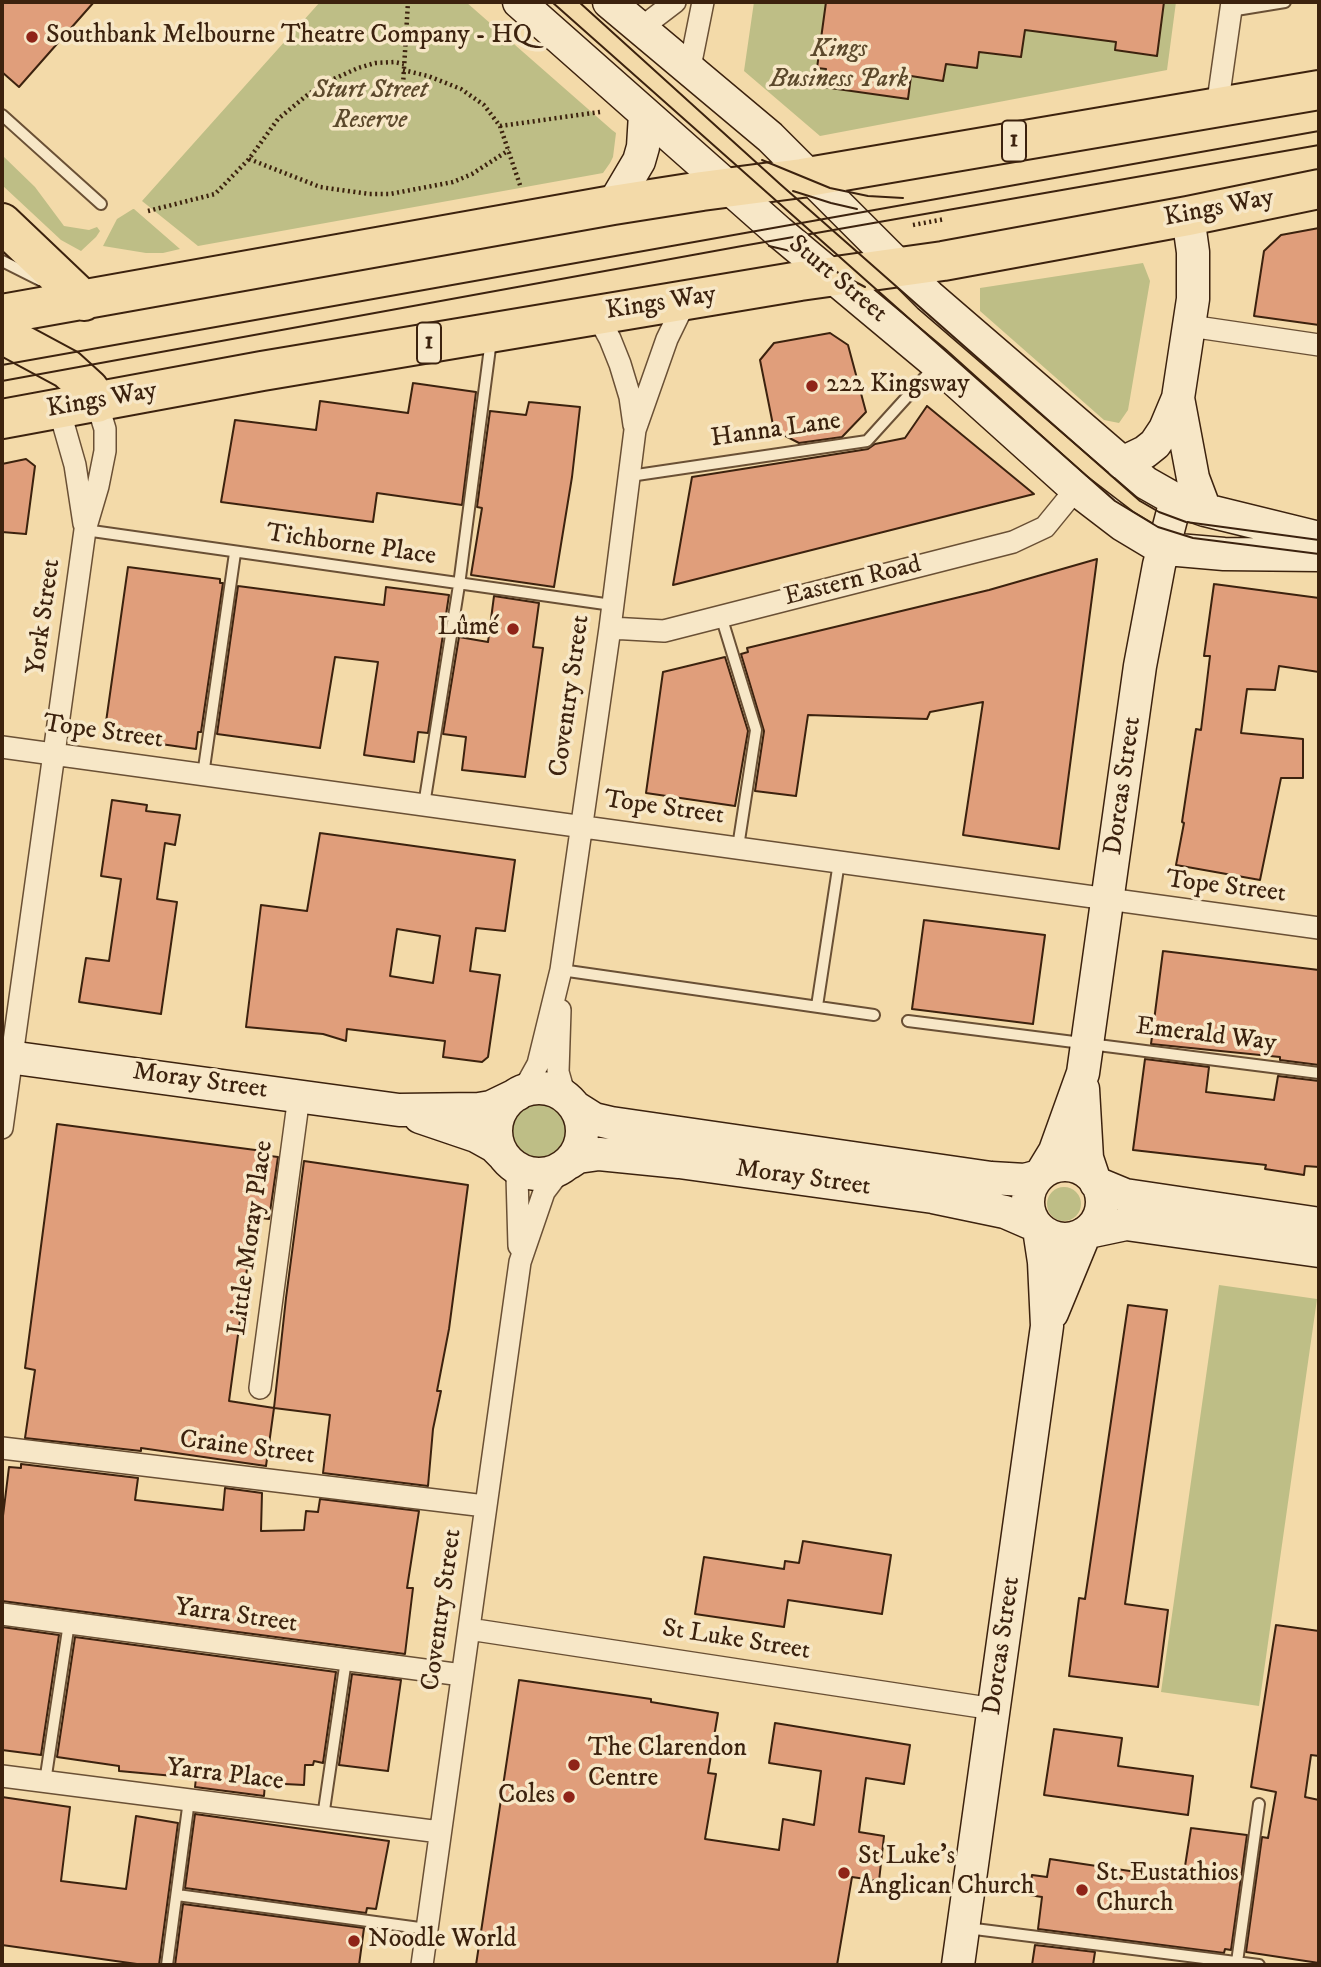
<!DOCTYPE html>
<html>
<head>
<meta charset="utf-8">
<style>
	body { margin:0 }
	#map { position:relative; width:1321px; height:1967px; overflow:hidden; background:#f3daa9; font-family:"IM FELL DW Pica",serif }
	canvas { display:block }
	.frame { position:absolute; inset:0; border:4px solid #3c220e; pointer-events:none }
</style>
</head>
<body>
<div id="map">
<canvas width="1321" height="1967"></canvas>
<div class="frame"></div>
</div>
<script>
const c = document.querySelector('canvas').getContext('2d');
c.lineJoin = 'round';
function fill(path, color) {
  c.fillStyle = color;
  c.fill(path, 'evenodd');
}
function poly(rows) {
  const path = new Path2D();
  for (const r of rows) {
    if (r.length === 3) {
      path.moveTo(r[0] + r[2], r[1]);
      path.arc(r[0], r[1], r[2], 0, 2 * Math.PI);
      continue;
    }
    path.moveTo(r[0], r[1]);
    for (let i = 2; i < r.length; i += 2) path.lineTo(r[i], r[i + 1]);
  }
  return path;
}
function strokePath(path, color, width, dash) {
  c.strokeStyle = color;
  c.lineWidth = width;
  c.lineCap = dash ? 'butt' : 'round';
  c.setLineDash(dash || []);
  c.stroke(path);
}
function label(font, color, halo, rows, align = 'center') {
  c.font = font + ' "IM FELL DW Pica",serif';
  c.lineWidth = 7;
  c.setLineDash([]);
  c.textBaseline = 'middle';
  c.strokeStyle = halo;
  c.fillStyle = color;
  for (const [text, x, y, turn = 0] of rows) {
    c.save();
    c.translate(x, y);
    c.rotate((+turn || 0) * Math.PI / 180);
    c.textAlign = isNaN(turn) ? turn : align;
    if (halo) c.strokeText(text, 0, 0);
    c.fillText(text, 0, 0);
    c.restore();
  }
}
fill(poly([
	[320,2,466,2,612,130,616,133,613,157,610,163,603,173,198,246,142,201],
	[754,2,1176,2,1167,70,820,136,744,71],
	[2,155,35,187,64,226,89,230,97,227,100,231,96,237,81,251,61,240,2,185],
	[133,209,134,209,180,249,163,253,146,253,103,246,117,219],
	[1143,263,1150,281,1128,410,1119,423,1104,420,980,311,980,288],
	[539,1131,26],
	[1064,1204,17],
	[1219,1285,1317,1299,1259,1706,1161,1692]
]), '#bebe86');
const building = poly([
	[2,2,94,2,19,87,2,72,2,2],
	[826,2,1164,2,1157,56,1115,50,1116,42,1025,30,1021,57,979,52,977,68,946,64,943,81,911,76,908,99,823,87,826,69,817,68,826,2],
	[1319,228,1319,325,1254,316,1264,251,1281,235,1319,228],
	[830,333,848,345,866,412,842,437,799,443,774,430,760,360,774,343,830,333],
	[413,383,476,392,462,505,377,493,373,522,221,502,235,420,316,430,320,401,408,413,413,383],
	[529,402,580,407,572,477,554,587,471,575,482,508,477,507,490,411,526,415,529,402],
	[927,406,1034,494,673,585,692,477,868,449,875,444,905,438,927,406],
	[26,459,35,466,26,534,2,532,2,464,26,459],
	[1097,559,1059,849,963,835,983,702,930,712,927,719,808,715,796,796,755,791,764,731,741,654,748,652,747,648,989,590,1097,559],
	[128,567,220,579,220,583,223,583,201,732,198,732,196,749,104,736,128,567],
	[1214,584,1319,598,1319,672,1279,666,1275,690,1247,689,1241,733,1303,739,1303,778,1281,778,1260,880,1176,865,1184,823,1182,822,1196,729,1201,730,1210,656,1204,656,1214,584],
	[238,586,384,605,386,587,449,595,428,733,418,732,414,762,364,755,378,662,335,657,320,748,217,734,238,586],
	[494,596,539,603,533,647,543,648,525,777,462,770,466,737,443,734,459,637,488,642,494,596],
	[725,657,748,731,735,806,646,793,663,672,725,657],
	[112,800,147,805,146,811,180,815,175,845,165,843,157,899,177,902,161,1014,79,1002,86,958,109,961,121,879,101,876,112,800],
	[320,833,515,860,505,931,476,928,470,971,500,975,488,1057,482,1062,443,1057,445,1041,347,1029,346,1041,323,1034,246,1027,261,905,307,911,320,833],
	[397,929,440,936,433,983,390,976,397,929],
	[924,920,1045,935,1033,1024,912,1009,924,920],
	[1163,951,1319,970,1319,1065,1280,1060,1280,1057,1151,1044,1163,951],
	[1145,1059,1209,1067,1206,1092,1274,1100,1278,1076,1319,1081,1319,1167,1305,1166,1304,1175,1265,1169,1266,1165,1133,1150,1145,1059],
	[57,1124,263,1151,262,1155,278,1157,269,1219,254,1217,229,1401,274,1408,266,1466,141,1448,141,1451,25,1438,35,1370,25,1368,57,1124],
	[304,1161,468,1185,449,1329,437,1391,441,1391,433,1429,428,1486,323,1473,330,1415,274,1408,286,1298,304,1161],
	[1128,1305,1167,1310,1125,1604,1168,1610,1158,1687,1069,1676,1079,1598,1085,1599,1128,1305],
	[21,1464,138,1478,135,1500,223,1510,225,1488,262,1493,261,1531,304,1530,306,1511,318,1512,320,1499,419,1511,407,1588,413,1588,405,1654,2,1601,2,1524,9,1467,21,1468,21,1464],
	[803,1541,891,1555,882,1614,788,1600,784,1627,695,1614,704,1557,784,1569,785,1561,799,1563,803,1541],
	[1276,1625,1319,1631,1319,1756,1311,1755,1305,1797,1319,1800,1319,1963,1246,1952,1262,1837,1268,1838,1276,1792,1251,1787,1276,1625],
	[2,1627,59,1635,41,1755,2,1750,2,1627],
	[75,1637,336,1672,323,1763,314,1761,313,1765,305,1765,304,1785,265,1783,264,1796,195,1787,196,1778,119,1771,119,1766,57,1757,75,1637],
	[352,1674,401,1680,388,1771,339,1765,352,1674],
	[519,1680,651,1699,651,1702,718,1713,708,1773,716,1774,705,1839,779,1850,783,1819,814,1825,821,1771,769,1763,775,1723,910,1745,904,1784,866,1778,859,1832,884,1836,879,1881,852,1877,837,1965,476,1965,519,1680],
	[1054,1729,1122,1738,1118,1766,1193,1776,1188,1815,1044,1795,1054,1729],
	[2,1797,70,1807,61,1881,126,1889,136,1816,178,1823,159,1965,144,1965,2,1945,2,1797],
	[195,1814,389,1841,376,1909,367,1908,366,1913,185,1888,195,1814],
	[1191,1828,1247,1835,1231,1950,1225,1949,1224,1953,1038,1929,1042,1897,1029,1895,1032,1875,1047,1877,1050,1859,1183,1879,1191,1828],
	[183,1904,364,1928,359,1965,175,1965,183,1904],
	[1035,1945,1095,1952,1093,1965,1032,1965,1035,1945]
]);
fill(building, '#e09e7b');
strokePath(building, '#3c220e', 2);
const lane = poly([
	[1230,11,1285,2],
	[2,115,101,204],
	[2,261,40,280],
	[630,476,867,441,935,366],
	[85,530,612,605],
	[721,616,756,730,738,847],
	[203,775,235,553],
	[424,805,459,585,491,340],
	[561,970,874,1015],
	[817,1006,839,862],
	[908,1021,1319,1073],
	[45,1782,69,1623],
	[323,1817,346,1660],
	[177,1895,427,1929],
	[967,1928,1259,1965],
	[1237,1962,1259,1804],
	[167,1965,189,1800]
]);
const street = poly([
	[641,28,675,2],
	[690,67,703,2],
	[1217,108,1232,2],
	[597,315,610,339,620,364,630,397,634,425],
	[1190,326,1319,345],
	[59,409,75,465,84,524],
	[610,628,664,631,1013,542,1045,527,1076,489],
	[2,747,1319,928],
	[560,1010,558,1072,562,1086,572,1102],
	[523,1091,538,1064,561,970,610,628,635,430,667,339,686,300],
	[2,1128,85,530,98,486,105,451,105,429,97,403],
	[509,1162,517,1176,519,1246],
	[260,1388,299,1096],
	[2,1448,485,1506],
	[2,1614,462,1675],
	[469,1629,994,1709],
	[2,1776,440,1832],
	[422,1965,520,1262,544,1192,563,1167]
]);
const secondary = poly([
	[519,2,779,232,936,363,1076,489,1123,525,1153,543,1178,550,1224,554,1319,555],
	[609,2,770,137,929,296,1146,483,1176,500,1205,510,1319,538],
	[613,205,639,161,643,147,645,114],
	[1178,398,1193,478,1205,510],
	[1122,463,1145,452,1155,444,1165,429,1178,398,1193,299,1193,252,1188,216],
	[2,1056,399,1110,479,1109,491,1107,518,1094],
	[539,1131,43],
	[1083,1089,1087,1158,1094,1179],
	[575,1107,594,1119,611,1123,991,1178,1025,1180,1039,1176],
	[420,1117,476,1136,494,1146,504,1156],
	[569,1163,578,1157,599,1154,679,1162,933,1197,1005,1212,1035,1225],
	[1065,1202,37],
	[1041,1174,1055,1151,1083,1073,1140,666,1159,565,1176,500],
	[1096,1183,1125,1195,1319,1224],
	[1088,1232,1126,1224,1319,1251],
	[1052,1313,1085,1233],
	[958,1965,1047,1326,1044,1262,1039,1229]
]);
const highway = poly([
	[2,223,84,301],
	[2,314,613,205,702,191,802,178,1319,90],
	[2,334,67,369,89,389,97,403],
	[2,419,262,371,800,281,943,261,1188,216,1319,189]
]);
strokePath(lane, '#6a5035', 14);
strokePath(street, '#6a5035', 24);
strokePath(secondary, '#3c220e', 35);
strokePath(highway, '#3c220e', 42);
strokePath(poly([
	[403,70,428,76,461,89,484,105,500,126,521,188],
	[403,85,408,2],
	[500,126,600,112],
	[249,159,320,187,369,194,390,194,453,182,472,174,509,150],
	[148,211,215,194,249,159,278,119,306,96,325,83,358,68,375,63,394,62,404,64],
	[913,225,945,219]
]), '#3c220e', 4.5, [2, 3.5]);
strokePath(lane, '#f7e7c7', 10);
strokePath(street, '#f7e7c7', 21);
strokePath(secondary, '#f7e7c7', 32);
strokePath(highway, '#f3daa9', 38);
strokePath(poly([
	[552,2,1115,501,1158,527,1193,538,1319,554],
	[579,2,780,184,1140,501,1159,512,1186,522,1319,540],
	[762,160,830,188,868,196,903,198],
	[793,191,831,203,857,209],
	[769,246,803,254,865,287],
	[2,365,1319,131],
	[2,381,742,246,1319,145]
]), '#3c220e', 2);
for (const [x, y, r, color] of [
	[32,37,7,"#8f2418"],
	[812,386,7,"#8f2418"],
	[513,629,7,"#8f2418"],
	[574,1765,7,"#8f2418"],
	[569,1797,7,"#8f2418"],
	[844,1873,7,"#8f2418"],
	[1082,1890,7,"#8f2418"],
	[354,1941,7,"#8f2418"]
]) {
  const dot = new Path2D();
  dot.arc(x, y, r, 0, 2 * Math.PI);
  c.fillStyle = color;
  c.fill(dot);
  strokePath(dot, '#f7e7c7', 2.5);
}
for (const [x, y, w] of [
	[1014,141,24],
	[429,343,24]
]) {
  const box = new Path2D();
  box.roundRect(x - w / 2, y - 20.5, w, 41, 5);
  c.fillStyle = '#f7e7c7';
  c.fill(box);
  strokePath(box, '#3c220e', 2);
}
label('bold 24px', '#3c220e', null, [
	["1",1014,141],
	["1",429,343]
]);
label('26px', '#3c220e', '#f7e7c7', [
	["Southbank Melbourne Theatre Company - HQ",46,37],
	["222 Kingsway",826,386],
	["Lûmé",499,629,"right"],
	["The Clarendon",588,1750],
	["Centre",588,1780],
	["Coles",555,1797,"right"],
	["St Luke's",858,1858],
	["Anglican Church",858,1888],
	["St. Eustathios",1096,1875],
	["Church",1096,1905],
	["Noodle World",368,1941]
], 'left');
label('italic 26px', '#5c492c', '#f7e7c7', [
	["Kings",839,51],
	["Business Park",839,81],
	["Sturt Street",370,92],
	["Reserve",370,122]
]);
label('26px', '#3c220e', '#f7e7c7', [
	["Kings Way",1219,209,-11],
	["Sturt Street",837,280,40],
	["Kings Way",661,304,-9],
	["Kings Way",102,401,-10],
	["Hanna Lane",776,431,-8],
	["Tichborne Place",351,546,8],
	["Eastern Road",853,582,-14],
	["York Street",45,617,-82],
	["Coventry Street",571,696,-82],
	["Tope Street",103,733,8],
	["Dorcas Street",1124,786,-82],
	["Tope Street",664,809,8],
	["Tope Street",1226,888,7],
	["Emerald Way",1206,1036,7],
	["Moray Street",200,1082,8],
	["Moray Street",803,1179,8],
	["Little Moray Place",252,1238,-82],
	["Craine Street",247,1449,7],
	["Coventry Street",443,1610,-82],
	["Yarra Street",236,1617,8],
	["St Luke Street",736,1641,9],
	["Dorcas Street",1003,1646,-82],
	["Yarra Place",225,1776,7]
]);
</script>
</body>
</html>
